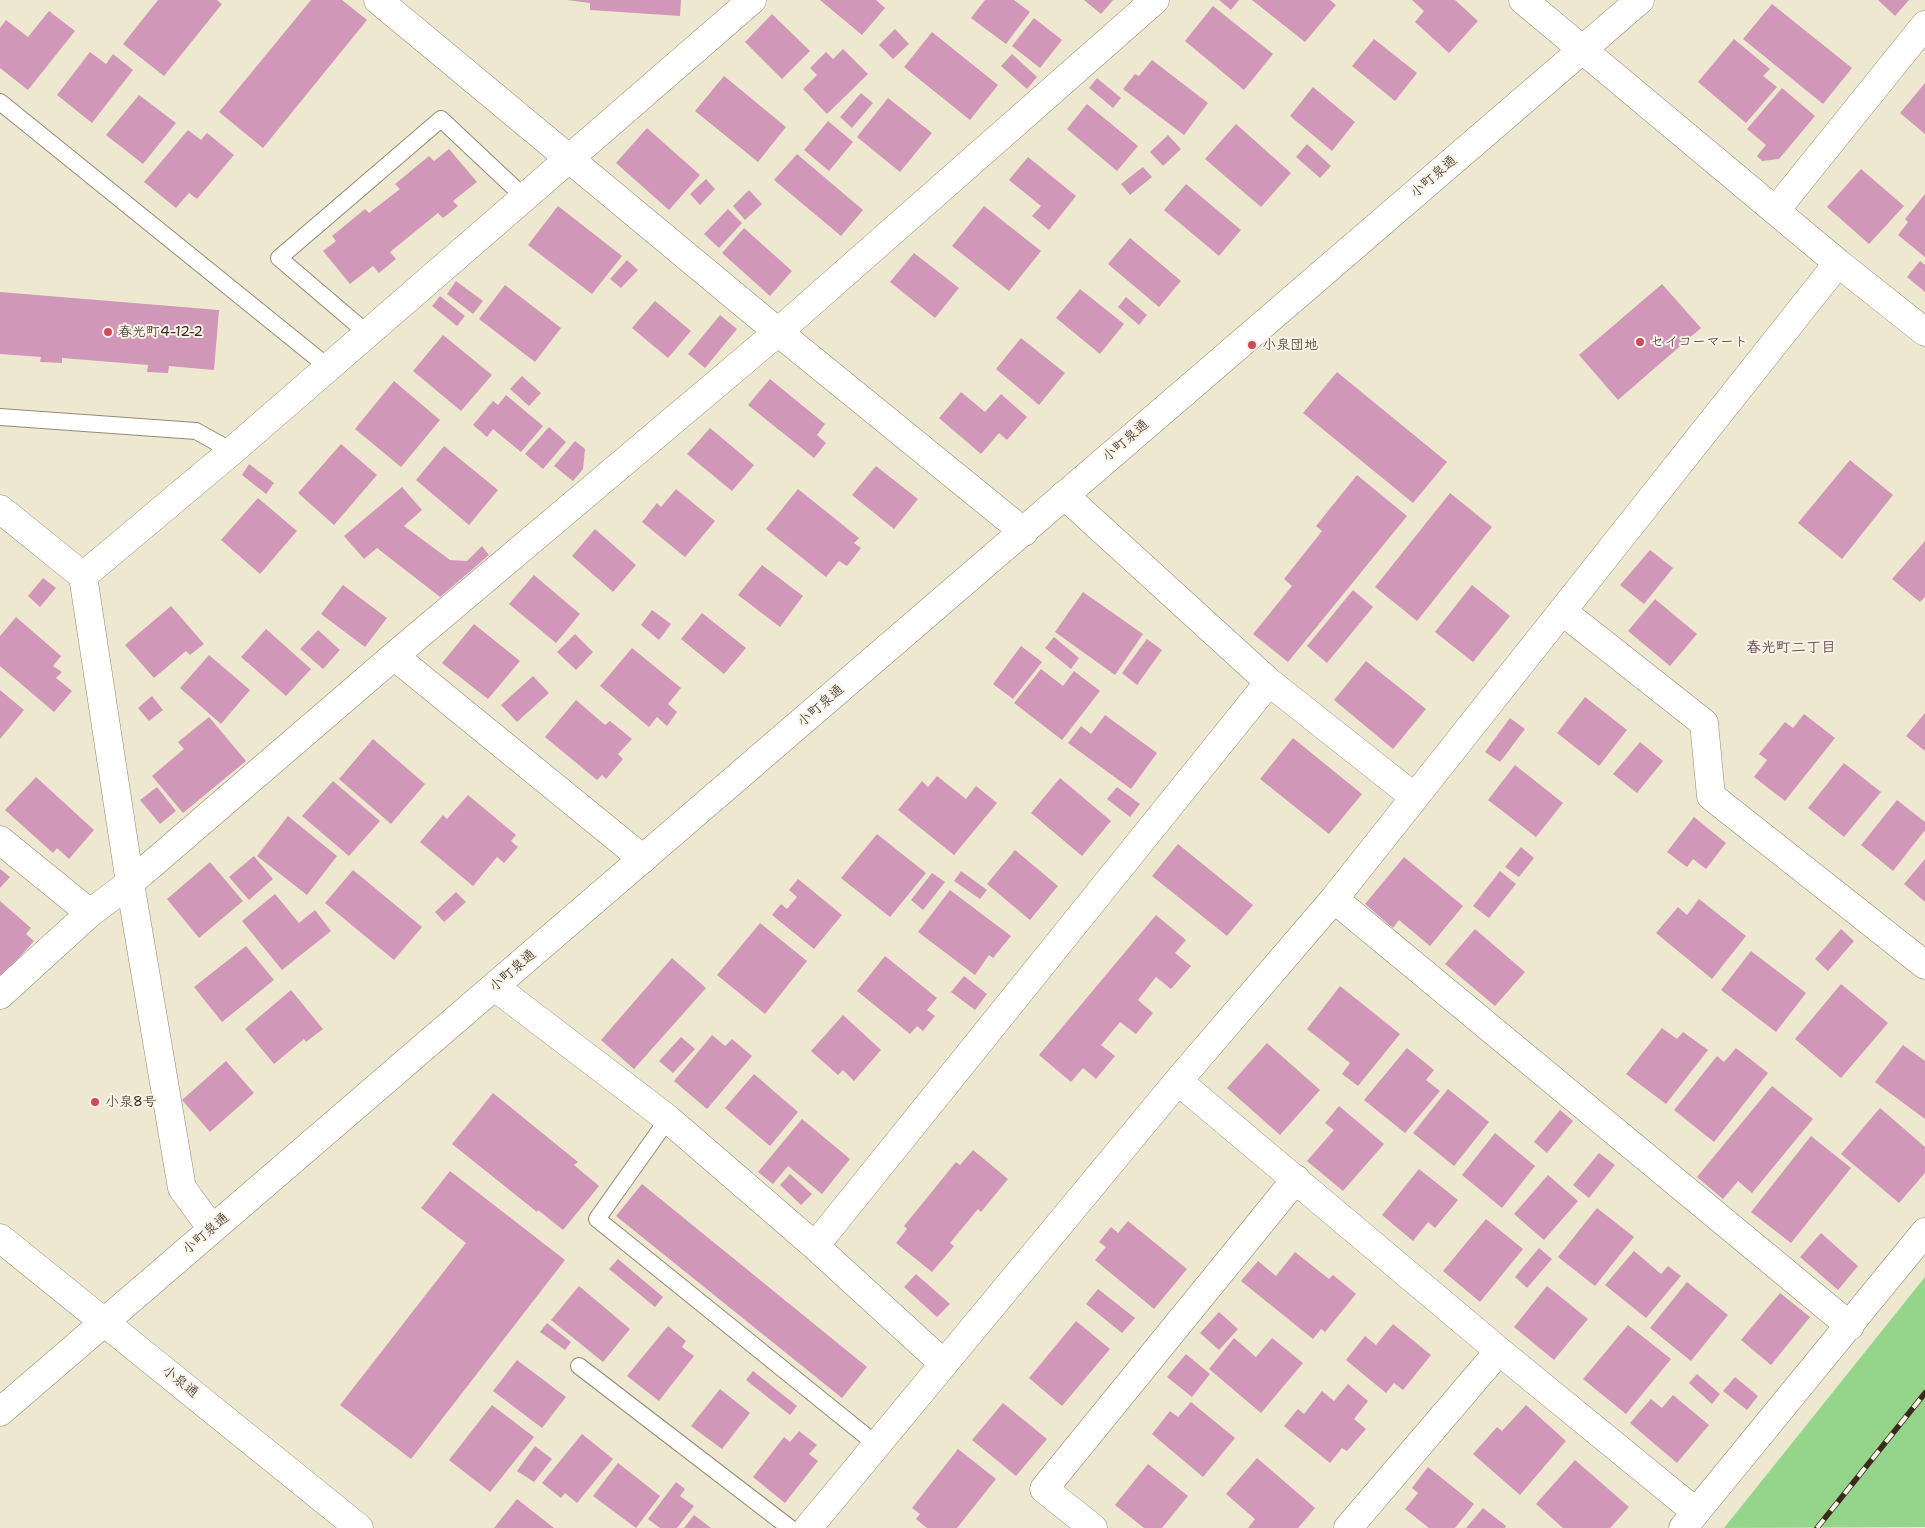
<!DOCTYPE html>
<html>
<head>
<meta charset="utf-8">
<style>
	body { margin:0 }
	canvas { display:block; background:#efe8d0 }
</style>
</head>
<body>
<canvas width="1925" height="1528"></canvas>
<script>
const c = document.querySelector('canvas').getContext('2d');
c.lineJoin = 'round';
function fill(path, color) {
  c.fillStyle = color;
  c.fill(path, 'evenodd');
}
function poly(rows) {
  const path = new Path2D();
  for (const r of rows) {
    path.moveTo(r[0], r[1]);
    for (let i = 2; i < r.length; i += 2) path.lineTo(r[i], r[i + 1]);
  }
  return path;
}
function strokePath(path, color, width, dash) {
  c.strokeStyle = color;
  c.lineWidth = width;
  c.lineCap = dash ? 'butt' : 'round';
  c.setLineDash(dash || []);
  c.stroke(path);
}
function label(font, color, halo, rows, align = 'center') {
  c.font = font + ' "Shantell Sans","Klee One",sans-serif';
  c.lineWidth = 4;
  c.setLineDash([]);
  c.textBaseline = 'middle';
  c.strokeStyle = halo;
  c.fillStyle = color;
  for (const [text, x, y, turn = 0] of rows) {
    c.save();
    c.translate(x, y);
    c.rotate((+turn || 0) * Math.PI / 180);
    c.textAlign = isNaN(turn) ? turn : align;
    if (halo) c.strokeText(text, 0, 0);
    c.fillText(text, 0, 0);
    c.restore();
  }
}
fill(poly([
	[1925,1277,1925,1527,1724,1528]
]), '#95d58b');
fill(poly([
	[158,0,217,0,222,4,164,76,123,44],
	[311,0,342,0,367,20,263,148,219,112],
	[567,0,681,0,680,16,590,10,590,3],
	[820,0,876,0,885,8,862,35],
	[985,0,1014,0,1030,12,1006,44,971,18],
	[1084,0,1113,0,1101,14],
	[1219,0,1239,0,1231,10],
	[1252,0,1330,0,1336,5,1305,42],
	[1412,0,1455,0,1478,21,1449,53,1415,22,1424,11],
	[1878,0,1909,0,1895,16],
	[1772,4,1852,68,1823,104,1743,39],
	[1213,6,1273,54,1244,90,1185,41],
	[49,11,75,31,28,90,0,68,0,28,6,20,28,37],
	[772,14,810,51,782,79,745,42],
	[1034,18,1062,40,1040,68,1012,46],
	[895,29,909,44,893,59,879,45],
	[932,32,998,85,970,120,904,67],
	[1374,39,1417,73,1395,101,1352,66],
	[1734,39,1770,69,1763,76,1777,87,1746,123,1698,82],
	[843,49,868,74,827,114,803,89,817,75,810,68,826,52,833,59],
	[90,52,106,64,113,54,133,70,92,123,57,95],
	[1012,54,1037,77,1027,89,1001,66],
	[1152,60,1208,103,1184,135,1123,89,1135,74,1139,76],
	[724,76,786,127,758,162,695,111],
	[1097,78,1121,98,1113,108,1089,88],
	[1925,83,1925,134,1900,113],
	[1313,87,1355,122,1332,151,1290,116],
	[1782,88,1815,116,1779,159,1762,161,1757,156,1766,145,1747,129],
	[861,93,873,103,852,128,840,117],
	[139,95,176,123,143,164,106,135],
	[888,98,932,133,900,172,857,137],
	[1087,104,1138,146,1117,171,1067,129],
	[828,121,853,142,829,171,804,150],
	[1236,124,1291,173,1261,207,1205,159],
	[647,128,700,175,669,210,616,163],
	[188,130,201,140,207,133,234,155,197,199,189,193,176,208,144,182],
	[1168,135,1181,149,1163,166,1150,152],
	[1307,144,1331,166,1320,178,1296,157],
	[449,149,477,182,453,201,458,206,443,218,438,213,390,252,396,259,379,273,373,266,350,284,323,251,336,241,332,236,365,209,369,213,400,189,395,184,429,156,434,161],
	[797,154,863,210,841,236,774,180],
	[1028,157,1076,196,1049,230,1032,216,1041,206,1009,180],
	[1143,167,1152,177,1130,195,1121,184],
	[1861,169,1904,206,1869,244,1827,207],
	[706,179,715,189,700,205,690,194],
	[1186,184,1241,230,1219,256,1164,210],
	[749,190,762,204,745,220,733,206],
	[1925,194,1925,257,1898,235,1908,222,1905,219],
	[558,206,622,256,592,294,528,245],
	[984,206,1041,251,1009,291,952,246],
	[728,209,742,223,719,248,704,234],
	[744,228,792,271,770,296,722,253],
	[1130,238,1181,281,1159,307,1108,264],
	[914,253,959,288,935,318,890,282],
	[627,260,638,270,621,288,610,279],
	[1920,261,1925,265,1925,292,1907,277],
	[456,281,483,301,473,314,447,294],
	[1662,284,1701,328,1618,400,1579,355],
	[505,285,561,328,535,362,479,319],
	[1080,289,1124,324,1100,354,1056,318],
	[0,292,219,310,214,370,169,366,168,373,147,372,148,365,62,358,62,363,40,362,41,357,0,354],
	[440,296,465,316,457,326,432,306],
	[1126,297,1147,315,1139,325,1118,307],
	[655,301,691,331,668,358,632,328],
	[720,315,737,329,705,368,688,354],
	[443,335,492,375,461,411,413,371],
	[1021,338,1065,373,1039,405,996,369],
	[1337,372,1447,462,1413,503,1303,413],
	[522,376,541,393,529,406,510,389],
	[770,379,825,424,817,435,826,443,814,458,748,405],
	[394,381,440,420,401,467,355,429],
	[961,392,985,412,1001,394,1027,417,1007,440,999,433,981,454,939,418],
	[506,395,543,426,521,452,493,429,487,437,473,425,493,401,498,405],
	[549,427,566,442,543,469,525,454],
	[710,428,754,465,732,491,687,454],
	[575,441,585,449,583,469,573,481,554,466],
	[341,444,377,475,334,525,298,493],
	[444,446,498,490,469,525,416,480],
	[1850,460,1893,495,1842,559,1798,523],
	[249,464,274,483,266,494,242,475],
	[876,466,918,499,894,529,852,495],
	[1357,475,1407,516,1288,662,1253,634,1292,586,1284,579,1322,531,1316,526],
	[402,487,422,510,404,526,450,560,467,561,482,546,489,555,440,597,377,548,364,559,344,536],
	[676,489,715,521,685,557,642,522,657,503,661,507],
	[798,489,859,538,854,543,861,548,847,566,839,561,826,577,766,529],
	[1450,493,1492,527,1417,621,1375,587],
	[258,498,297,531,260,574,221,540],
	[595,529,636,565,613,592,572,556],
	[1925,541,1925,597,1920,602,1892,579],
	[1650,550,1673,568,1644,604,1620,585],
	[762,565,803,596,780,627,738,595],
	[534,575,580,614,556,643,509,604],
	[43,578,56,588,40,607,28,596],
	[343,585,387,618,365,647,321,614],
	[1472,585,1510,616,1473,662,1435,632],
	[1353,590,1373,607,1327,663,1307,646],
	[1083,592,1143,634,1115,675,1055,632],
	[1655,599,1697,634,1670,666,1628,631],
	[171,606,204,644,190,655,186,651,154,678,125,645],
	[652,610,671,624,659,640,641,625],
	[702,613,746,648,724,674,681,639],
	[16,617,61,656,53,666,62,672,56,678,72,691,54,712,0,666,0,636],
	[474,624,520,661,488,699,442,663],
	[266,629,311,669,286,696,241,657],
	[318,630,340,650,323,669,300,649],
	[575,634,593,652,576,670,557,652],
	[1054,637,1079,658,1071,669,1045,648],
	[1147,639,1162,650,1137,685,1122,673],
	[1021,646,1042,662,1013,699,993,684],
	[632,648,681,688,668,704,677,712,667,726,657,717,649,727,600,686],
	[209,655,250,690,221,724,180,688],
	[1366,661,1426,709,1393,749,1334,700],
	[1041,669,1063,686,1074,671,1100,691,1062,740,1014,703],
	[533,676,549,693,517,722,501,705],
	[0,690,24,710,0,739],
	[152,696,163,710,149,721,138,708],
	[1585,697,1627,730,1599,766,1557,733],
	[576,700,605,725,610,721,632,739,618,754,623,759,606,779,602,775,597,780,545,737],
	[1925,713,1925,751,1906,736],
	[1804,714,1835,738,1785,801,1754,777,1767,760,1759,754,1785,722,1793,728],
	[1105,715,1157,753,1131,789,1068,743,1081,726,1091,734],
	[209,717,246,761,183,813,152,776,184,749,178,742],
	[1510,718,1525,729,1500,762,1485,752],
	[1293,738,1362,794,1329,834,1260,779],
	[373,739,425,784,391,824,339,779],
	[1640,742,1663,761,1637,793,1613,774],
	[1844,763,1881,792,1844,837,1808,808],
	[1515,765,1563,803,1536,837,1488,800],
	[937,776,966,799,976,786,997,803,954,855,898,810,922,781,928,787],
	[36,777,94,830,69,859,57,848,53,853,5,810],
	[1060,778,1111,821,1082,856,1031,813],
	[333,781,380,821,349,856,302,816],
	[157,787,176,811,160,824,140,800],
	[1117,787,1140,804,1130,817,1107,799],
	[468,795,516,835,511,841,518,847,504,863,497,857,473,886,420,842,443,815,447,819],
	[1897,800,1925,822,1925,830,1893,871,1861,845],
	[288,816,337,856,307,895,257,856],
	[1694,817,1726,843,1706,869,1693,859,1687,867,1667,852],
	[877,834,926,873,890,917,841,878],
	[1178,844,1253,905,1227,936,1152,876],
	[1521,847,1534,858,1519,877,1505,867],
	[1015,850,1058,886,1030,920,987,884],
	[254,856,273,879,249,900,229,877],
	[1404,857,1463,906,1430,946,1399,920,1393,928,1365,904],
	[1925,859,1925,902,1904,884],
	[210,862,243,901,199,938,167,899],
	[0,869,10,877,0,888],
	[353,870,422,927,394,960,325,903],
	[961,871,987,890,980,899,954,881],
	[1500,871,1516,884,1489,918,1473,906],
	[932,873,945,882,923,910,911,900],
	[798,879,842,915,814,949,772,915,781,904,787,909,797,897,789,890],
	[950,890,1011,936,993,958,989,955,975,975,918,932],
	[456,892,466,902,444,922,435,912],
	[275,894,299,923,315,910,331,931,282,970,242,921],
	[1699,899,1746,936,1712,979,1656,933,1678,907,1687,915],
	[0,901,31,928,26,934,34,941,2,977,0,975],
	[1156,915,1186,940,1175,953,1191,966,1171,989,1156,977,1138,1000,1153,1013,1136,1034,1120,1022,1101,1045,1115,1056,1096,1079,1083,1068,1071,1082,1039,1055],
	[760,923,807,961,765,1014,717,975],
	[1475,929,1525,972,1495,1006,1445,964],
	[1841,929,1854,941,1828,971,1815,959],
	[246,946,274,980,222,1022,194,987],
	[1751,951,1806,993,1776,1032,1721,990],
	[885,956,937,998,927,1010,935,1016,923,1031,917,1026,910,1034,857,991],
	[672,958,706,988,634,1069,601,1040],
	[964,976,987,994,975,1010,951,992],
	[1841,984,1888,1023,1841,1078,1795,1039],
	[1340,986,1400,1034,1358,1086,1342,1074,1350,1063,1307,1029],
	[291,990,323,1029,306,1042,304,1039,274,1064,245,1029],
	[843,1015,881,1050,854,1081,843,1070,838,1075,811,1051],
	[1662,1028,1677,1039,1683,1032,1708,1050,1666,1104,1626,1074],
	[712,1035,725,1046,732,1039,752,1056,707,1109,674,1081],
	[681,1037,695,1049,673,1073,659,1061],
	[1267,1043,1320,1090,1280,1135,1227,1088],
	[1903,1045,1925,1061,1925,1119,1875,1082],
	[1407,1048,1434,1070,1426,1080,1440,1091,1405,1133,1364,1100],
	[1736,1048,1768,1073,1714,1142,1674,1110,1717,1056,1724,1062],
	[226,1061,254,1093,210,1132,182,1100],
	[754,1074,798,1112,770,1146,725,1108],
	[1772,1086,1813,1119,1752,1193,1738,1181,1723,1199,1697,1177],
	[1448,1089,1489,1122,1454,1166,1413,1133],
	[493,1093,578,1162,574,1165,599,1186,563,1230,538,1210,537,1212,452,1144],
	[1339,1106,1384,1144,1343,1191,1307,1161,1334,1130,1325,1123],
	[1880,1108,1925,1147,1925,1173,1899,1203,1841,1154],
	[1560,1110,1573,1121,1547,1153,1534,1142],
	[802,1119,850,1159,822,1194,788,1166,773,1184,758,1172],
	[1495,1133,1535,1166,1502,1208,1462,1175],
	[1811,1136,1851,1168,1791,1243,1751,1212],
	[973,1150,1008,1179,981,1212,978,1209,950,1243,954,1246,932,1272,896,1243,907,1229,904,1226,956,1162,960,1165],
	[1599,1153,1615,1165,1589,1198,1573,1185],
	[1419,1169,1458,1200,1435,1228,1428,1222,1413,1241,1382,1215],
	[450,1171,565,1260,411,1459,340,1405,466,1243,421,1208],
	[790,1174,812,1194,801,1205,780,1185],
	[1548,1175,1578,1201,1544,1240,1514,1214],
	[642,1184,867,1367,842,1398,616,1216],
	[1597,1208,1634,1237,1595,1286,1558,1257],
	[1486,1219,1523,1249,1480,1302,1443,1271],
	[1128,1221,1187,1269,1154,1309,1095,1260,1106,1247,1099,1242,1111,1227,1118,1233],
	[1821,1233,1858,1266,1838,1290,1800,1257],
	[1539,1248,1552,1259,1527,1288,1515,1277],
	[1634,1251,1661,1274,1668,1266,1681,1276,1646,1318,1605,1285],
	[1295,1252,1329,1279,1333,1275,1356,1294,1325,1332,1321,1329,1313,1339,1241,1281,1258,1261,1276,1276],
	[618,1259,663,1297,655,1307,609,1269],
	[916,1274,950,1304,937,1317,904,1287],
	[1687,1282,1728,1315,1691,1361,1650,1328],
	[579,1286,630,1329,603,1362,551,1320],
	[1547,1286,1588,1319,1554,1360,1514,1327],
	[1098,1289,1135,1318,1122,1333,1086,1304],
	[1780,1293,1810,1317,1771,1365,1741,1340],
	[1219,1312,1238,1329,1219,1350,1200,1333],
	[1076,1321,1110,1349,1062,1406,1029,1378],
	[547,1323,571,1342,565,1350,540,1332],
	[1393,1324,1431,1355,1403,1390,1394,1383,1386,1393,1346,1360,1365,1336,1376,1345],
	[1628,1325,1671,1359,1626,1414,1583,1379],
	[668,1326,686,1341,682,1347,694,1356,659,1401,627,1376],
	[1234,1338,1256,1357,1272,1338,1303,1363,1261,1413,1209,1369],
	[1186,1354,1210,1374,1192,1397,1167,1377],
	[517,1360,566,1397,542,1428,493,1391],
	[753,1371,797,1406,790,1415,746,1380],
	[1697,1374,1720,1394,1712,1404,1689,1383],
	[1735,1377,1758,1396,1747,1410,1723,1391],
	[1348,1384,1368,1401,1354,1419,1366,1429,1347,1451,1342,1448,1330,1463,1284,1426,1298,1409,1304,1414,1322,1391,1334,1401],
	[720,1389,750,1413,722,1449,691,1426],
	[1673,1395,1709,1425,1677,1463,1630,1423,1651,1399,1662,1408],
	[1191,1402,1235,1438,1203,1477,1152,1434,1170,1411,1178,1417],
	[1003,1403,1047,1439,1016,1476,972,1440],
	[492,1405,534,1437,490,1492,449,1460],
	[1526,1405,1566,1441,1520,1495,1473,1454,1497,1427,1502,1431],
	[799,1431,817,1445,809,1454,818,1461,785,1503,753,1477,784,1437,790,1442],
	[582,1434,613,1459,577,1503,565,1493,561,1498,542,1483],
	[535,1446,552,1459,534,1482,517,1471],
	[958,1449,996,1479,957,1528,927,1528,916,1519,920,1514,912,1508],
	[1257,1458,1315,1508,1298,1528,1248,1528,1255,1519,1226,1494],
	[1575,1460,1629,1507,1610,1528,1563,1528,1536,1504],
	[618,1463,660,1496,636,1528,593,1496],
	[1148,1464,1188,1496,1162,1528,1144,1528,1115,1505],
	[1428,1467,1474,1504,1455,1528,1429,1528,1405,1509,1418,1493,1412,1488],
	[676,1482,685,1489,680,1496,694,1506,677,1528,660,1528,648,1519],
	[517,1499,554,1528,494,1528],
	[1483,1508,1506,1526,1505,1528,1466,1528],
	[694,1515,711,1528,684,1528]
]), '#d197b8');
const service = poly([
	[0,102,328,367],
	[367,333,279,258,441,119,524,197],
	[0,417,196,431,232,451],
	[668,1119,597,1219,877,1445],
	[579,1366,790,1528]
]);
const minor = poly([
	[378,0,778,332,1024,532],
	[1523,0,1838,263,1925,332],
	[1776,210,1925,25],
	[1064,495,1269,682,1413,796],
	[0,509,83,576,130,883,182,1188,212,1229],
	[83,576,232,451,752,0],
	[1562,611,1704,723,1711,796,1925,965],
	[394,656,643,859],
	[0,840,90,913,130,883,394,656,778,332,1155,0],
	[1334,899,1850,1326],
	[495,987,668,1119,815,1246,944,1364],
	[0,995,90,913],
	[1178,1081,1499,1351,1696,1512],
	[815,1246,1269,682],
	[808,1528,1178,1081,1334,899,1838,263],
	[1093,1528,1044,1489,1296,1179],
	[1348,1528,1499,1351],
	[1683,1528,1925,1232]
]);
const tertiary = poly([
	[0,1238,359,1528],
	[0,1412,1640,0]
]);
strokePath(service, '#958977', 18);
strokePath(minor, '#958977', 29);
strokePath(tertiary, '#958977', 29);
strokePath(service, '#fff', 16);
strokePath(minor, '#fff', 28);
strokePath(tertiary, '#fff', 28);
const rail = poly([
	[1817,1528,1925,1393]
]);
strokePath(rail, '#3b2a1e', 5.5);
strokePath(rail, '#f7f3e8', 4, [11]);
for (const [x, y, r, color] of [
	[108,332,5,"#d1495b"],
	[1640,342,5,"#d1495b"],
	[1252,345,5,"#d1495b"],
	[95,1102,5,"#d1495b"]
]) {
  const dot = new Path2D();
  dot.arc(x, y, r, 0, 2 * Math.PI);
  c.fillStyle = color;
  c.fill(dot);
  strokePath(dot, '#f7f3e8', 2);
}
label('14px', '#3b2a1e', '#f7f3e8', [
	["小町泉通",1434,177,-41],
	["小町泉通",1126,441,-41],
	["小町泉通",821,706,-41],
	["小町泉通",513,971,-41],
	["小町泉通",206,1234,-40],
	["小泉通",180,1382,39]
]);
label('14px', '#3b2a1e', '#f7f3e8', [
	["春光町4-12-2",118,332],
	["セイコーマート",1650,342],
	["小泉団地",1262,345],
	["小泉8号",105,1102]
], 'left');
label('bold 15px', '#705054', '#f7f3e8', [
	["春光町二丁目",1791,648]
]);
</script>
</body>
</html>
